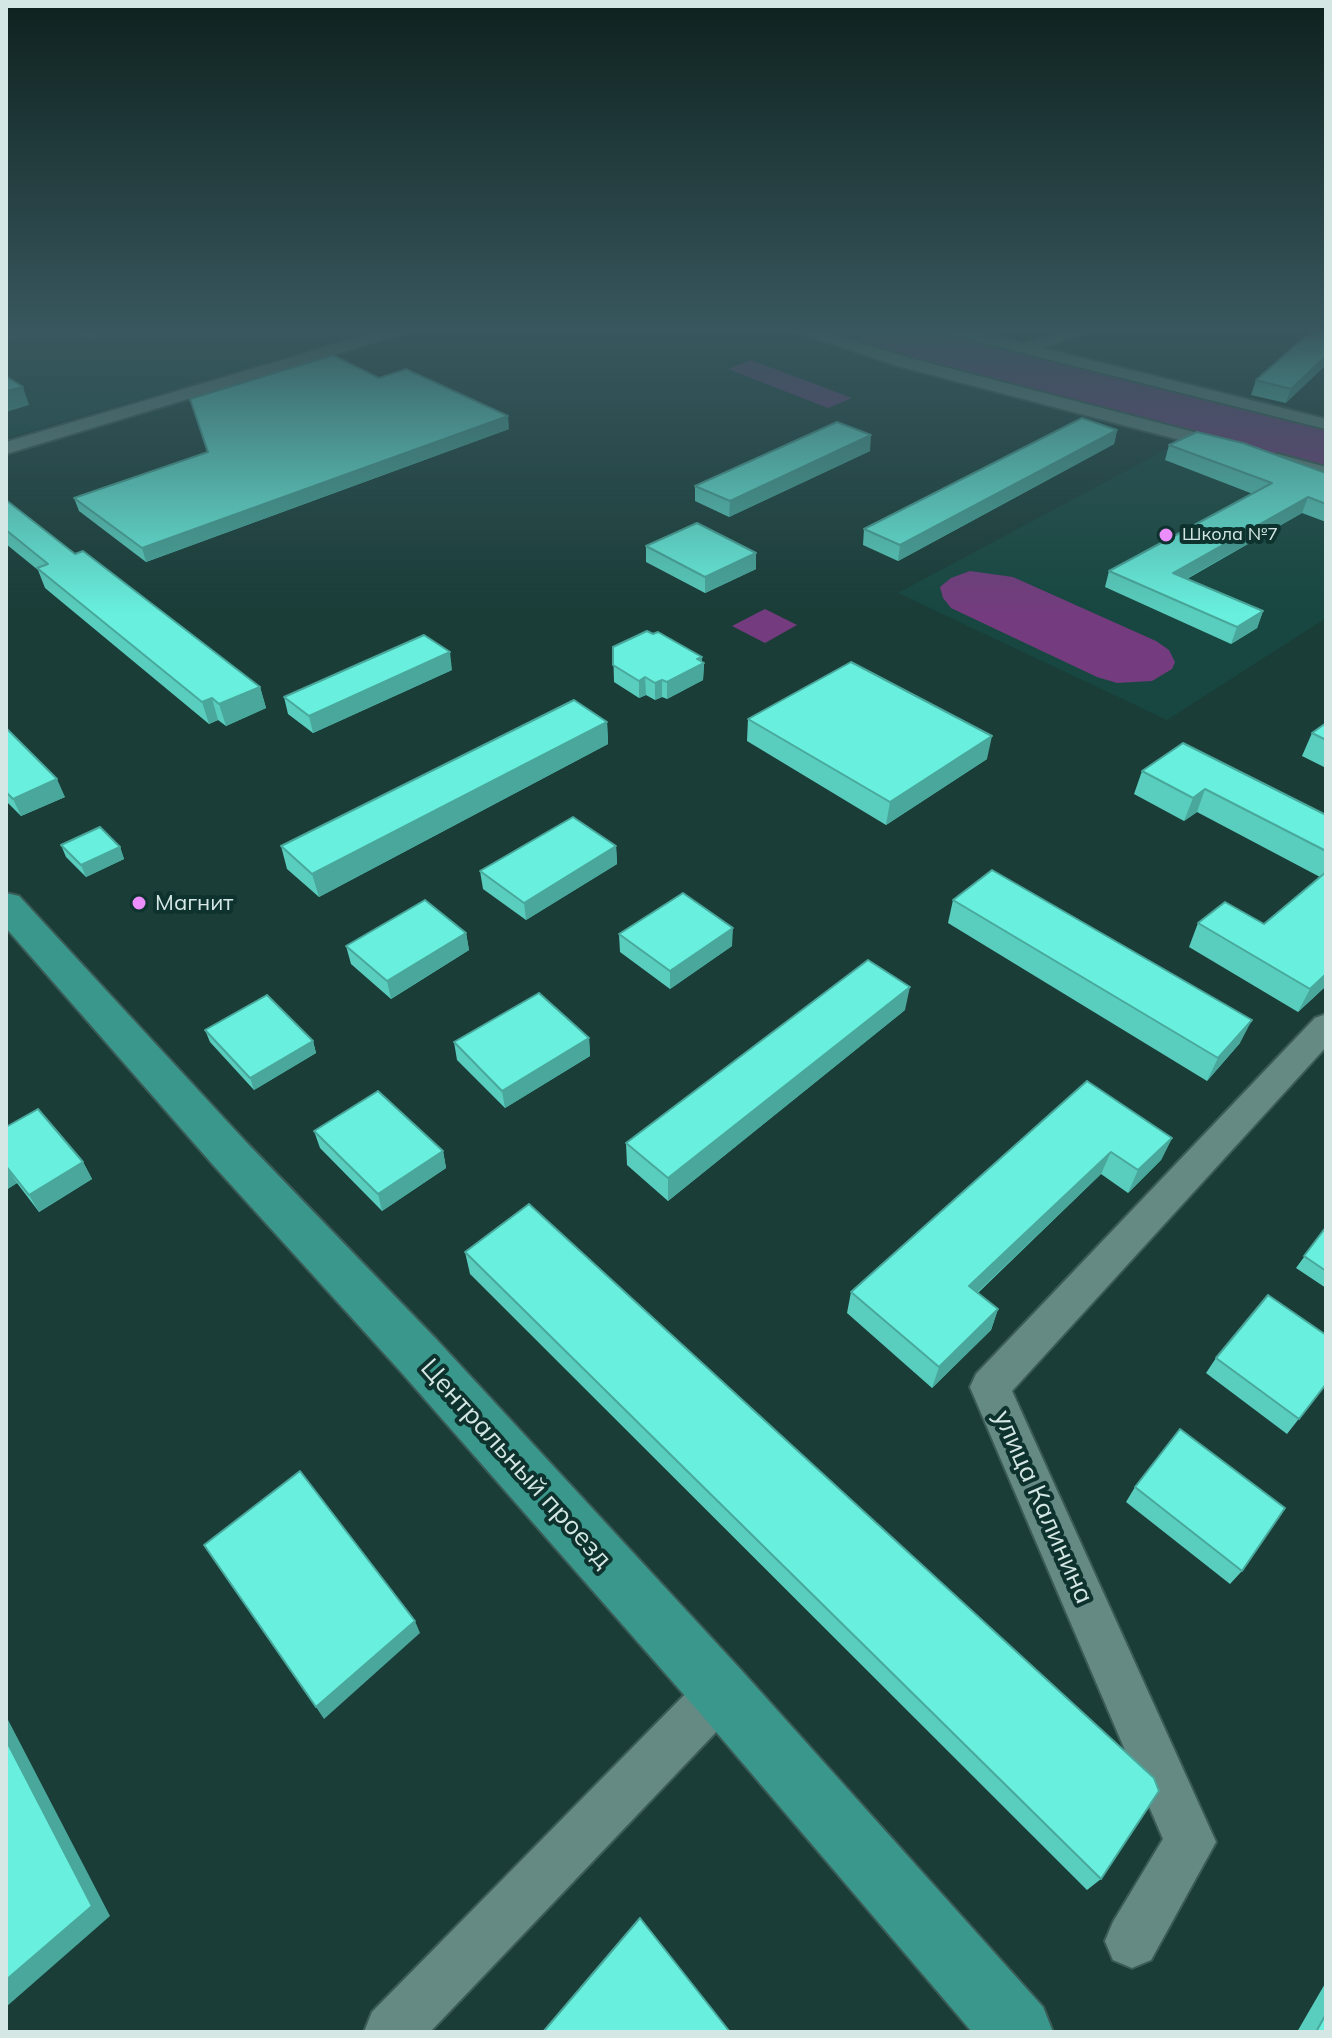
<!DOCTYPE html>
<html>
<head>
<meta charset="utf-8">
<style>
	body { margin:0 }
	#map { position:relative; width:1332px; height:2038px; overflow:hidden; background:#1a3d38; font-family:Mulish,sans-serif }
	canvas { display:block }
	.frame { position:absolute; inset:0; border:8px solid #d4e7e4; pointer-events:none }
</style>
</head>
<body>
<div id="map">
<canvas width="1332" height="2038"></canvas>
<div class="frame"></div>
</div>
<script>
const c = document.querySelector('canvas').getContext('2d');
c.lineJoin = 'round';
function fill(path, color) {
  c.fillStyle = color;
  c.fill(path, 'evenodd');
}
function poly(rows) {
  const path = new Path2D();
  for (const r of rows) {
    path.moveTo(r[0], r[1]);
    for (let i = 2; i < r.length; i += 2) path.lineTo(r[i], r[i + 1]);
  }
  return path;
}
function strokePath(path, color, width, dash) {
  c.strokeStyle = color;
  c.lineWidth = width;
  c.lineCap = dash ? 'butt' : 'round';
  c.setLineDash(dash || []);
  c.stroke(path);
}
function label(font, color, halo, rows, align = 'center') {
  c.font = font + ' Mulish,sans-serif';
  c.lineWidth = 8;
  c.setLineDash([]);
  c.textBaseline = 'middle';
  c.strokeStyle = halo;
  c.fillStyle = color;
  for (const [text, x, y, turn = 0] of rows) {
    c.save();
    c.translate(x, y);
    c.rotate((+turn || 0) * Math.PI / 180);
    c.textAlign = isNaN(turn) ? turn : align;
    if (halo) c.strokeText(text, 0, 0);
    c.fillText(text, 0, 0);
    c.restore();
  }
}
fill(poly([
	[6,328,383,328,6,438],
	[1186,439,1326,478,1326,618,1167,720,898,593]
]), '#174740');
fill(poly([
	[792,328,942,328,1326,424,1326,474],
	[751,360,852,398,828,408,728,369],
	[970,571,1013,577,1156,641,1169,650,1175,662,1172,669,1152,681,1117,683,1097,677,951,608,943,598,940,587,951,578],
	[765,609,797,625,765,643,732,626]
]), '#743c7e');
const minor = poly([
	[389,328,414,328,412,331,6,454,6,442,389,328],
	[784,328,809,328,910,358,1236,443,1238,447,1229,453,1222,451,898,366,784,328],
	[933,328,961,328,1024,344,1074,328,1099,328,1043,348,1326,419,1326,429,935,331,933,328],
	[1278,454,1326,467,1326,479,1271,464,1269,460,1278,454],
	[1326,1014,1326,1047,1012,1391,1216,1842,1151,1960,1132,1968,1113,1960,1105,1941,1113,1922,1163,1839,970,1387,976,1374,1315,1018,1326,1014],
	[721,1668,738,1675,745,1692,738,1709,430,2032,364,2032,372,2012,704,1675,721,1668]
]);
const major = poly([
	[6,893,19,896,246,1142,437,1340,742,1671,1043,2007,1053,2032,972,2032,700,1713,401,1372,214,1166,6,928,6,893]
]);
strokePath(minor, '#3b5b57', 4);
strokePath(major, '#3b5b57', 4);
fill(minor, '#658a84');
fill(major, '#3a978c');
fill(poly([
	[70,328,133,328,92,340],
	[1315,328,1286,403,1251,395,1256,380],
	[379,378,509,429,146,562,79,511,74,498,207,452,190,399],
	[1117,430,1114,444,898,561,863,545,864,529],
	[1169,445,1326,473,1326,522,1302,513,1187,579,1263,611,1257,628,1231,644,1105,587,1109,571,1253,494,1165,460],
	[870,451,729,517,695,501,695,486],
	[6,500,75,554,260,687,266,708,226,726,218,720,209,724,45,588,38,570,6,544],
	[646,546,756,553,756,569,705,593,646,562],
	[613,647,702,662,704,663,703,680,667,699,662,697,655,700,646,695,639,698,614,682],
	[452,670,313,733,288,714,284,697],
	[748,719,987,759,886,825,747,741],
	[607,722,608,744,319,897,287,869,281,846],
	[1326,723,1326,768,1302,756,1312,733],
	[6,728,65,797,21,816,6,801],
	[1142,771,1326,815,1326,986,1298,1012,1189,947,1198,923,1264,924,1320,877,1197,812,1184,821,1134,794],
	[61,845,120,847,124,859,86,877,66,857],
	[616,846,617,864,526,920,483,889,480,871],
	[953,900,1240,1043,1207,1081,948,923],
	[466,933,469,950,391,999,351,964,346,946],
	[619,934,732,946,670,989,620,952],
	[905,1010,668,1201,627,1165,626,1143],
	[205,1030,313,1041,316,1053,254,1090,210,1042],
	[589,1038,590,1056,505,1108,457,1060,454,1042],
	[1087,1081,1172,1138,1161,1160,1128,1193,1101,1174,978,1293,998,1309,991,1330,932,1388,847,1313,851,1292],
	[6,1127,83,1162,92,1179,39,1212,17,1183,6,1190],
	[314,1131,443,1151,446,1168,382,1211,320,1148],
	[1326,1227,1326,1288,1296,1268],
	[465,1252,1101,1879,1087,1890,470,1274],
	[1216,1358,1326,1384,1287,1434,1206,1373],
	[1135,1487,1242,1571,1230,1584,1126,1502],
	[1326,1982,1326,2032,1297,2032]
]), '#59cebe');
fill(poly([
	[6,328,54,328,6,341],
	[88,328,133,328,92,340],
	[1326,356,1326,365,1286,403,1291,389],
	[23,387,29,405,6,412,6,391],
	[508,416,509,429,146,562,142,548],
	[1117,430,1114,444,898,561,900,545],
	[871,435,870,451,729,517,730,501],
	[1308,497,1302,513,1168,589,1173,573],
	[756,553,756,569,705,593,705,577],
	[1263,611,1257,628,1231,644,1237,627],
	[450,652,452,670,313,733,309,716],
	[702,657,702,664,704,663,703,680,667,699,667,682],
	[645,677,646,695,639,698,639,681],
	[662,680,662,697,655,700,655,683],
	[260,687,266,708,226,726,219,704],
	[212,698,218,720,209,724,202,702],
	[607,722,608,744,319,897,312,874],
	[992,736,987,759,886,825,890,802],
	[57,779,65,797,21,816,13,799],
	[1205,789,1197,812,1184,821,1193,798],
	[616,846,617,864,526,920,524,903],
	[120,847,124,859,86,877,81,865],
	[733,928,732,946,670,989,670,971],
	[466,933,469,950,391,999,387,981],
	[1326,974,1326,986,1298,1012,1310,989],
	[910,987,905,1010,668,1201,668,1178],
	[1252,1020,1240,1043,1207,1081,1218,1058],
	[589,1038,590,1056,505,1108,502,1091],
	[313,1041,316,1053,254,1090,250,1078],
	[1172,1138,1161,1160,1128,1193,1138,1170],
	[443,1151,446,1168,382,1211,378,1194],
	[1111,1152,1101,1174,962,1307,969,1286],
	[83,1162,92,1179,39,1212,29,1195],
	[6,1166,17,1183,6,1190],
	[998,1309,991,1330,932,1388,939,1367],
	[415,1621,420,1633,324,1719,316,1707],
	[6,1716,110,1916,6,2007]
]), '#49a79b');
const building = poly([
	[1315,328,1326,328,1326,356,1291,389,1256,380,1315,328],
	[333,355,379,378,406,369,508,416,142,548,74,498,208,452,190,399,333,355],
	[6,376,23,387,6,391,6,376],
	[1082,418,1117,430,900,545,864,529,1082,418],
	[837,422,871,435,730,501,695,486,837,422],
	[1197,432,1243,443,1326,473,1326,504,1308,497,1173,573,1263,611,1237,627,1109,571,1272,483,1169,445,1197,432],
	[6,500,75,554,83,551,260,687,219,704,212,698,202,702,37,568,48,564,6,530,6,500],
	[697,523,756,553,705,577,646,546,697,523],
	[647,631,653,634,658,632,702,657,697,659,704,663,667,682,662,680,655,683,645,677,639,681,613,665,613,647,647,631],
	[424,635,450,652,309,716,284,697,424,635],
	[851,662,992,736,890,802,748,719,851,662],
	[574,700,607,722,312,874,281,846,574,700],
	[1326,723,1326,740,1312,733,1326,723],
	[6,728,57,779,13,799,6,792,6,728],
	[1183,743,1326,815,1326,851,1205,789,1193,798,1142,771,1183,743],
	[573,817,616,846,524,903,480,871,573,817],
	[100,827,120,847,81,865,61,845,100,827],
	[992,870,1252,1020,1218,1058,953,900,992,870],
	[1326,872,1326,974,1310,989,1198,923,1225,902,1264,924,1326,872],
	[683,893,733,928,670,971,619,934,683,893],
	[425,900,466,933,387,981,346,946,425,900],
	[868,960,910,987,668,1178,626,1143,868,960],
	[539,993,589,1038,502,1091,454,1042,539,993],
	[267,995,313,1041,250,1078,205,1030,267,995],
	[1087,1081,1172,1138,1138,1170,1111,1152,969,1286,998,1309,939,1367,851,1292,1087,1081],
	[378,1091,443,1151,378,1194,314,1131,378,1091],
	[38,1109,83,1162,29,1195,6,1166,6,1127,38,1109],
	[529,1204,1154,1778,1159,1791,1101,1879,465,1252,529,1204],
	[1326,1227,1326,1271,1304,1256,1326,1227],
	[1268,1295,1326,1335,1326,1384,1299,1419,1216,1358,1268,1295],
	[1180,1429,1285,1508,1242,1571,1135,1487,1180,1429],
	[300,1471,415,1621,316,1707,204,1545,300,1471],
	[6,1740,92,1906,6,1980,6,1740],
	[640,1918,730,2032,543,2032,640,1918],
	[1326,2014,1326,2032,1316,2032,1326,2014]
]);
fill(building, '#68efdd');
strokePath(building, '#49a79b', 2);
const sky = c.createLinearGradient(0, 0, 0, 613);
sky.addColorStop(0, '#0e221f');
sky.addColorStop(0.54, '#38575e');
sky.addColorStop(1, '#38575e00');
c.fillStyle = sky;
c.fillRect(0, 0, 1332, 613);
for (const [x, y, r, color] of [
	[1166,535,8,"#eb8dfb"],
	[139,903,8,"#eb8dfb"]
]) {
  const dot = new Path2D();
  dot.arc(x, y, r, 0, 2 * Math.PI);
  c.fillStyle = color;
  c.fill(dot);
  strokePath(dot, '#0e332e', 3);
}
label('18px', '#d4e7e4', '#0e332e', [
	["Школа №7",1182,535]
], 'left');
label('22px', '#d4e7e4', '#0e332e', [
	["Магнит",155,903]
], 'left');
label('26px', '#d4e7e4', '#0e332e', [
	["Центральный проезд",516,1464,48],
	["улица Калинина",1043,1507,66]
]);
</script>
</body>
</html>
